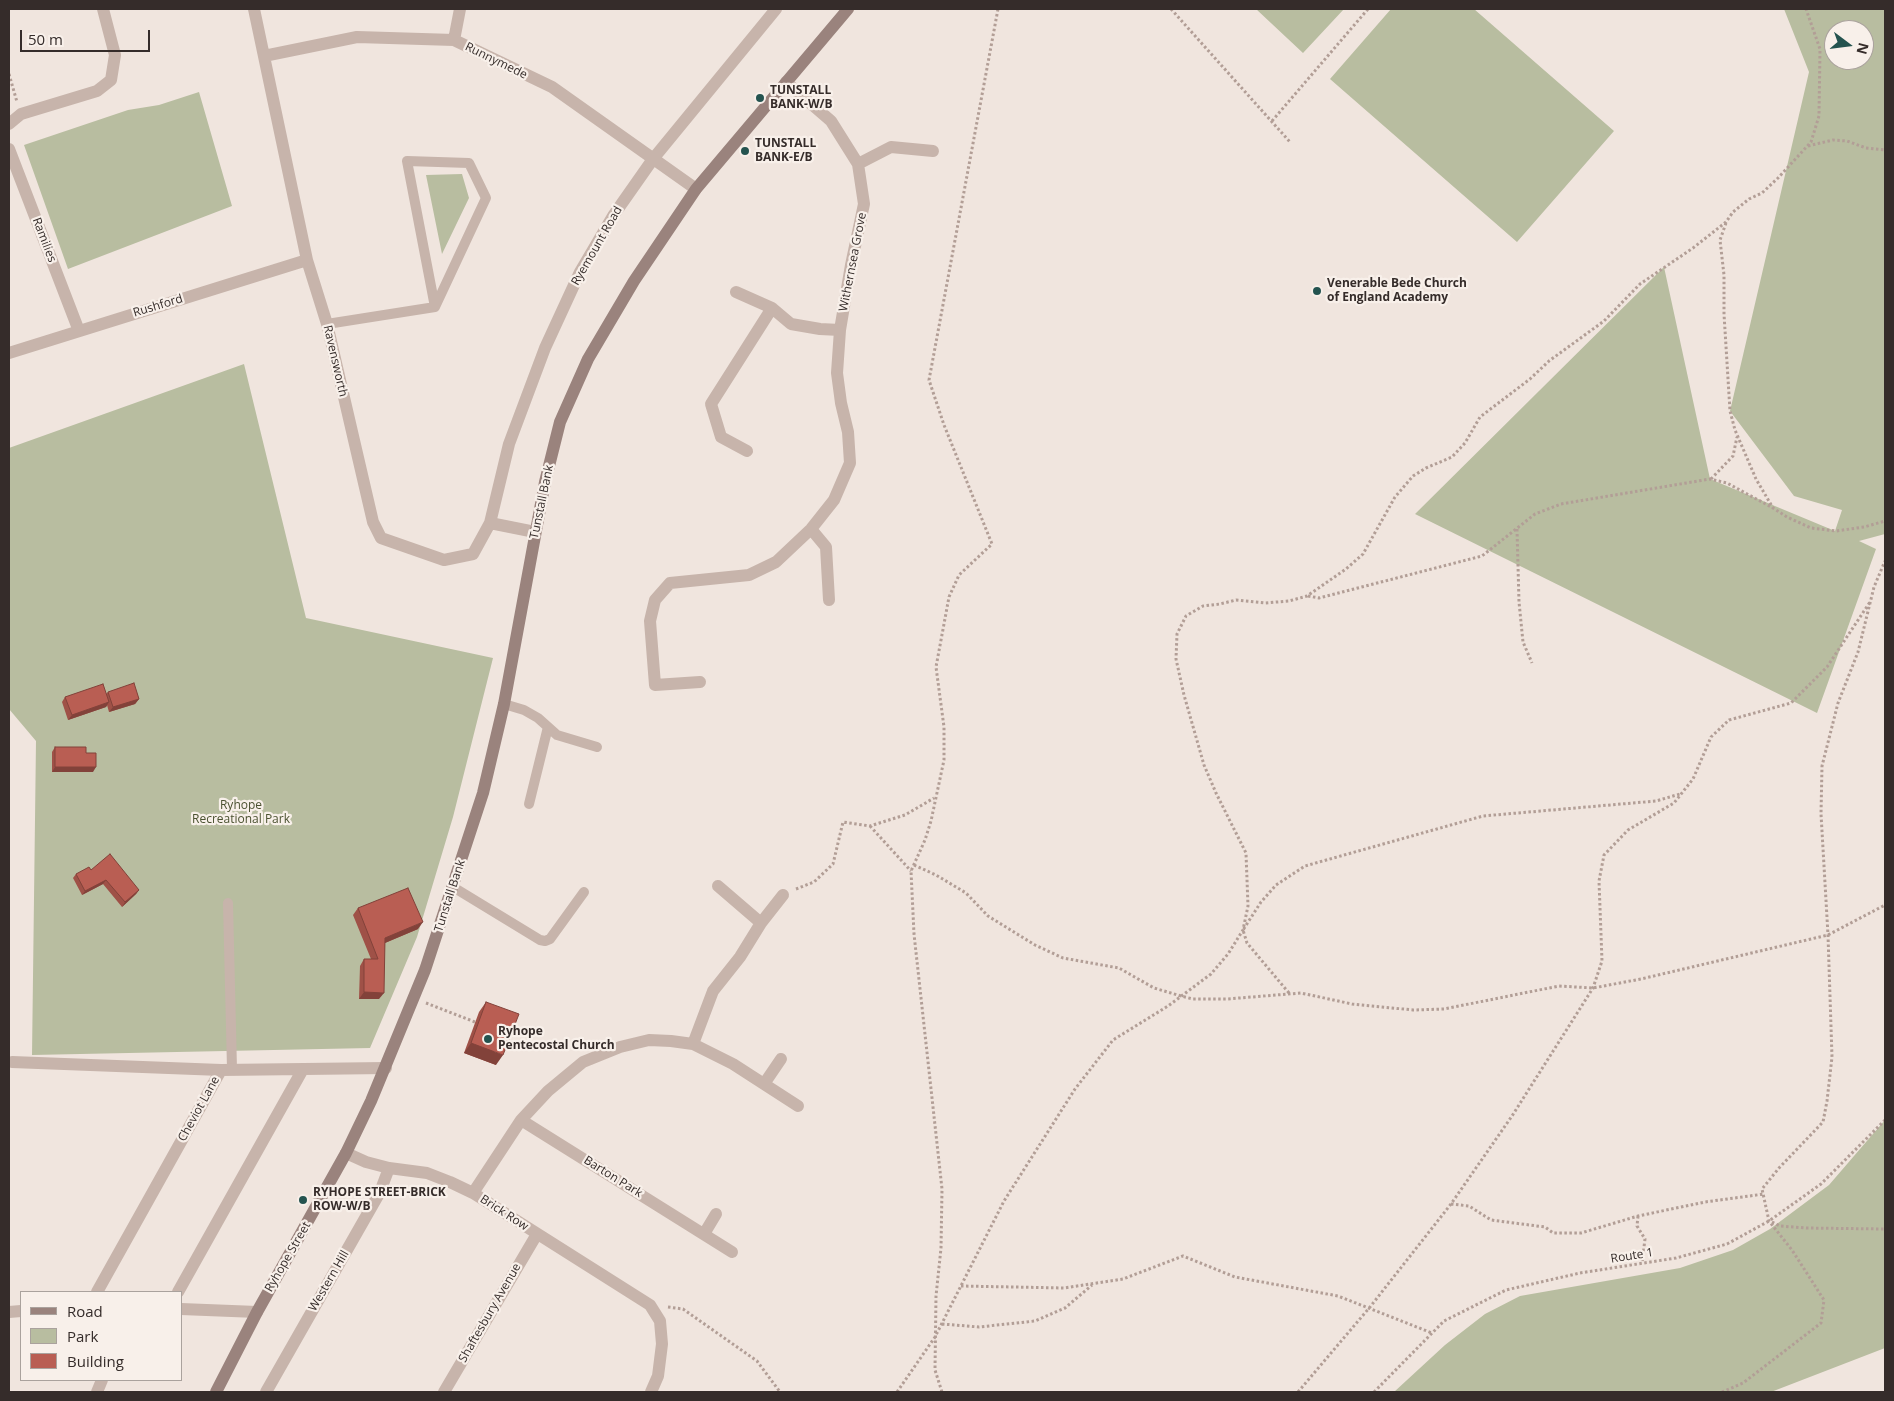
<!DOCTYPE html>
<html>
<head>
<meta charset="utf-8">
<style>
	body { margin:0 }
	#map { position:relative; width:1894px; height:1401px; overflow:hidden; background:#f0e5de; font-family:"Open Sans",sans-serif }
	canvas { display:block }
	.frame { position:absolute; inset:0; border:10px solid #352c2a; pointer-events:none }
	.legend { position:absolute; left:20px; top:1291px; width:162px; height:90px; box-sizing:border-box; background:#f8f0ea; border:1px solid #aaa29d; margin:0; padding:6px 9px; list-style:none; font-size:15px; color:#352c2a }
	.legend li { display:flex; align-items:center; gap:10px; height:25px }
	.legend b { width:25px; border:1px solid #aaa29d }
	.north { position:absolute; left:1824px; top:20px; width:50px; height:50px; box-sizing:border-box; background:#f8f0ea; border:1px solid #aaa29d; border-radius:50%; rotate:105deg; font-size:14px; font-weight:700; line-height:20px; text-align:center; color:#352c2a }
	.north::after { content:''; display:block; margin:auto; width:18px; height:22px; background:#24534f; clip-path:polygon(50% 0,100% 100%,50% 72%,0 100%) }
	.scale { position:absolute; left:20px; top:30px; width:130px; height:22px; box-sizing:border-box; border:2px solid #352c2a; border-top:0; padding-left:6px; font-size:15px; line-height:18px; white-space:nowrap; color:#352c2a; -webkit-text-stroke:4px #f8f0ea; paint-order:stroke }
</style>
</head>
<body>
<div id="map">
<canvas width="1894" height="1401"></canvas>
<div class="frame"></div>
<ul class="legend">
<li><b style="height:6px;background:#9a837d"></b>Road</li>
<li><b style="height:14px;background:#b8bda0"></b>Park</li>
<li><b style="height:14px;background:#b95e53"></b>Building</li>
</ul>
<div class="north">N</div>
<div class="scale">50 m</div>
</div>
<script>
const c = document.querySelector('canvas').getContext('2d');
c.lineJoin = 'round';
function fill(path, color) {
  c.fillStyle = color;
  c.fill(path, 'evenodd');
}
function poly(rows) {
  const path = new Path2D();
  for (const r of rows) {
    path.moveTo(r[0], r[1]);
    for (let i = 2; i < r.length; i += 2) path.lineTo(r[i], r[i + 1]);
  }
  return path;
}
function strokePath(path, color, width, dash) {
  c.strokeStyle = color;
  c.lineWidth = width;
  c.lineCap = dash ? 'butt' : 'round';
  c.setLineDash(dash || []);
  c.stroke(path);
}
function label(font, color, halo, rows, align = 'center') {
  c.font = font + ' "Open Sans",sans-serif';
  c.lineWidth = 4.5;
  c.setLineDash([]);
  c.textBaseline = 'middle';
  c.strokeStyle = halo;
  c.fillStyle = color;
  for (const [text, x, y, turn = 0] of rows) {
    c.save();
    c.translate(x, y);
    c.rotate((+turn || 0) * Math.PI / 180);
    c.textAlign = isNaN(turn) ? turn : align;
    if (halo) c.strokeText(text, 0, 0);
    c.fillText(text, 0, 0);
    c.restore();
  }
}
fill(poly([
	[1256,9,1344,9,1303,53],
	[1391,9,1474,9,1614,131,1517,242,1330,79],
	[1784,9,1885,9,1885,534,1859,541,1876,549,1817,713,1415,514,1664,267,1710,479,1835,531,1842,510,1794,496,1730,411,1809,72],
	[1834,30,1864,30,1864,60,1834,60],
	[199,92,232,206,68,269,24,145,128,110,159,105],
	[462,174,469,198,442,254,426,175],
	[244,364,306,618,493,658,453,817,417,937,370,1048,32,1055,36,741,9,709,9,448],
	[1885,1120,1885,1348,1771,1392,1394,1392,1445,1345,1485,1314,1520,1296,1680,1268,1733,1250,1770,1229,1829,1185]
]), '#b8bda0');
strokePath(poly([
	[1171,9,1290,142],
	[9,74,17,102],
	[1272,121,1368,9],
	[1808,146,1833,140,1847,141,1866,148,1885,150],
	[1726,223,1720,240,1724,275,1724,314,1730,411,1735,430,1756,479,1773,508,1787,517,1811,528,1836,531,1864,527,1885,521],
	[1711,479,1733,456,1737,437],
	[1517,529,1519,602,1523,642,1532,663],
	[1308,596,1319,598,1482,556,1535,514,1561,504,1710,479,1727,483,1773,508],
	[870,826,911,871],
	[914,865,936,875,966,893,988,916,1035,945,1063,958,1119,968,1154,988,1181,996,1193,999,1227,999,1301,993,1352,1004,1413,1010,1444,1009,1559,986,1593,988,1641,979,1828,935,1885,905],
	[796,889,814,882,833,864,843,822,870,826,905,815,934,798],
	[1289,993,1247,943,1243,930,1261,902,1276,885,1305,866,1483,816,1656,801,1680,794],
	[426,1003,475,1022],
	[1451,1204,1469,1206,1491,1220,1545,1227,1553,1233,1581,1233,1638,1216,1705,1202,1764,1194],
	[1638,1216,1637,1226,1645,1239,1642,1263],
	[1772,1222,1780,1226,1806,1228,1885,1229],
	[961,1286,1064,1288,1123,1279,1183,1256,1235,1277,1338,1296,1432,1333],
	[668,1307,683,1309,757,1361,780,1392],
	[942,1324,979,1327,1035,1321,1065,1308,1092,1285],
	[897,1392,935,1337,1004,1201,1075,1089,1113,1040,1168,1006,1211,974,1228,954,1243,930,1248,906,1246,853,1216,793,1204,765,1184,695,1176,659,1177,634,1186,616,1203,606,1220,604,1236,600,1265,603,1289,601,1307,596,1346,569,1363,554,1395,497,1413,476,1426,468,1452,457,1465,443,1480,417,1530,379,1549,361,1604,321,1640,284,1693,248,1726,222,1733,212,1749,199,1762,193,1778,178,1811,142,1819,116,1820,49,1806,9],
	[942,1392,935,1370,936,1296,941,1248,942,1189,914,934,911,871,925,840,931,821,944,760,944,727,936,667,949,597,959,575,992,544,944,425,929,380,998,9],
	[1298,1392,1370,1307,1451,1204,1512,1116,1593,988,1602,961,1599,881,1604,855,1628,830,1674,803,1693,779,1711,737,1729,720,1791,703,1827,667,1870,602],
	[1374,1392,1444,1321,1506,1290,1580,1273,1676,1258,1727,1244,1769,1221,1821,1184,1885,1120],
	[1722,1392,1743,1383,1821,1323,1824,1300,1792,1250,1769,1221,1762,1189,1779,1168,1823,1122,1827,1101,1832,1057,1828,935,1821,814,1822,766,1838,703,1858,652,1874,587,1885,561]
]), '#b29e96', 3, [2.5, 2.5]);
strokePath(poly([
	[327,324,435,307,486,198,469,163,407,161,435,307],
	[504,704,524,710,538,718,557,735,597,747],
	[529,804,548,727],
	[453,887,540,940,545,941,550,939,584,892],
	[228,903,232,1069]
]), '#c7b4ab', 10);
strokePath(poly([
	[254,9,307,260,327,324,373,522,381,538,444,560,473,554,490,523,535,532],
	[454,40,460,9],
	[264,56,357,37,454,40,552,87,696,189],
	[9,124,21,114,97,91,111,80,115,55,103,9],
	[9,149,79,331],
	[858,164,891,147,933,151],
	[736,292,772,308],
	[9,353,307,260],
	[747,451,721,437,711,404,772,308,791,324,820,329,840,330],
	[490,523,509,444,545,348,580,272,613,216,653,159,776,9],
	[811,529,826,547,829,600],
	[700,682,655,685,650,621,655,600,670,583,749,575,776,562,811,529,834,500,850,463,848,432,841,403,837,373,840,330,851,265,864,204,858,164,831,121,786,82],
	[718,886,761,923],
	[693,1044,713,991,740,957,761,923,783,895],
	[12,1062,221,1070,386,1068],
	[764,1084,781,1059],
	[521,1120,732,1252],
	[346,1153,366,1162,389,1168,427,1173,450,1182,473,1193,650,1305,660,1321,662,1344,658,1376,651,1392],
	[473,1193,521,1120,548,1091,583,1062,620,1047,649,1040,671,1041,693,1044,733,1064,798,1106],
	[704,1234,716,1214],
	[97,1292,221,1070],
	[178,1292,303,1069],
	[181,1309,257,1312],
	[9,1312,21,1311],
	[97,1392,102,1380],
	[266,1392,380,1192,389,1168],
	[444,1392,537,1234]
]), '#c7b4ab', 12);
strokePath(poly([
	[216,1392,257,1312,346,1153,371,1101,425,970,483,793,504,704,545,482,560,422,588,359,634,281,696,189,848,9]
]), '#9a837d', 12);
fill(poly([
	[108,692,139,699,135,704,109,712,107,705,106,707,68,720,62,702,65,697,106,694],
	[55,747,86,753,93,772,52,772,52,752],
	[91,870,139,890,136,894,122,907,103,884,82,895,73,878,76,874],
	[358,908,418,929,385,943,379,999,359,999,360,966,364,959,371,959,353,915],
	[486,1002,496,1065,464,1053,479,1012]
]), '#9f5147');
fill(poly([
	[139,699,135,704,109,712,113,707],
	[109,702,106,707,68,720,72,715],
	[55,767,96,767,93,772,52,772],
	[106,880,103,884,82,895,85,891],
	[139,890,136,894,122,907,125,902],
	[423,922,418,929,380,945,385,938],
	[364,992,384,993,379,999,359,999],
	[471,1043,503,1055,496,1065,464,1053]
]), '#82423a');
const building = poly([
	[134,683,139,699,113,707,108,692,134,683],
	[103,684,109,702,72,715,65,697,103,684],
	[55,747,86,747,86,753,96,753,96,767,55,767,55,747],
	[110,854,139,890,125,902,106,880,85,891,76,874,89,867,91,870,110,854],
	[408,888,423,922,385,938,384,993,364,992,364,959,378,959,358,908,408,888],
	[486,1002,519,1014,503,1055,471,1043,486,1002]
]);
fill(building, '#b95e53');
strokePath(building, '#82423a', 1);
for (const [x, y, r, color] of [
	[760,98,5,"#24534f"],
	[745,151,5,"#24534f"],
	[1317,291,5,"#24534f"],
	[488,1039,5,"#24534f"],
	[303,1200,5,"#24534f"]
]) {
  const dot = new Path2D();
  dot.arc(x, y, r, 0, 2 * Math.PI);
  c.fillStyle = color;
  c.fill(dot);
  strokePath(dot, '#f8f0ea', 2);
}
label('12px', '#352c2a', '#f8f0ea', [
	["Runnymede",496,61,26],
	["Ramilies",44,240,69],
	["Ryemount Road",597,246,-60],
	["Withernsea Grove",853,262,-79],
	["Rushford",158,306,-17],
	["Ravensworth",335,361,77],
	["Tunstall Bank",542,502,-78],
	["Tunstall Bank",450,896,-72],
	["Cheviot Lane",199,1109,-61],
	["Barton Park",613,1177,32],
	["Brick Row",504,1213,33],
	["Route 1",1632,1256,-9],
	["Ryhope Street",288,1257,-60],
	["Western Hill",329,1281,-60],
	["Shaftesbury Avenue",490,1313,-60]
]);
label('bold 12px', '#352c2a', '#f8f0ea', [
	["TUNSTALL",770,91],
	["BANK-W/B",770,105],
	["TUNSTALL",755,144],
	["BANK-E/B",755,158],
	["Venerable Bede Church",1327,284],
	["of England Academy",1327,298],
	["Ryhope",498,1032],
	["Pentecostal Church",498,1046],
	["RYHOPE STREET-BRICK",313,1193],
	["ROW-W/B",313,1207]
], 'left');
label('12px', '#4a5130', '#f8f0ea', [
	["Ryhope",241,806],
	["Recreational Park",241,820]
]);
</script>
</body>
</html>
